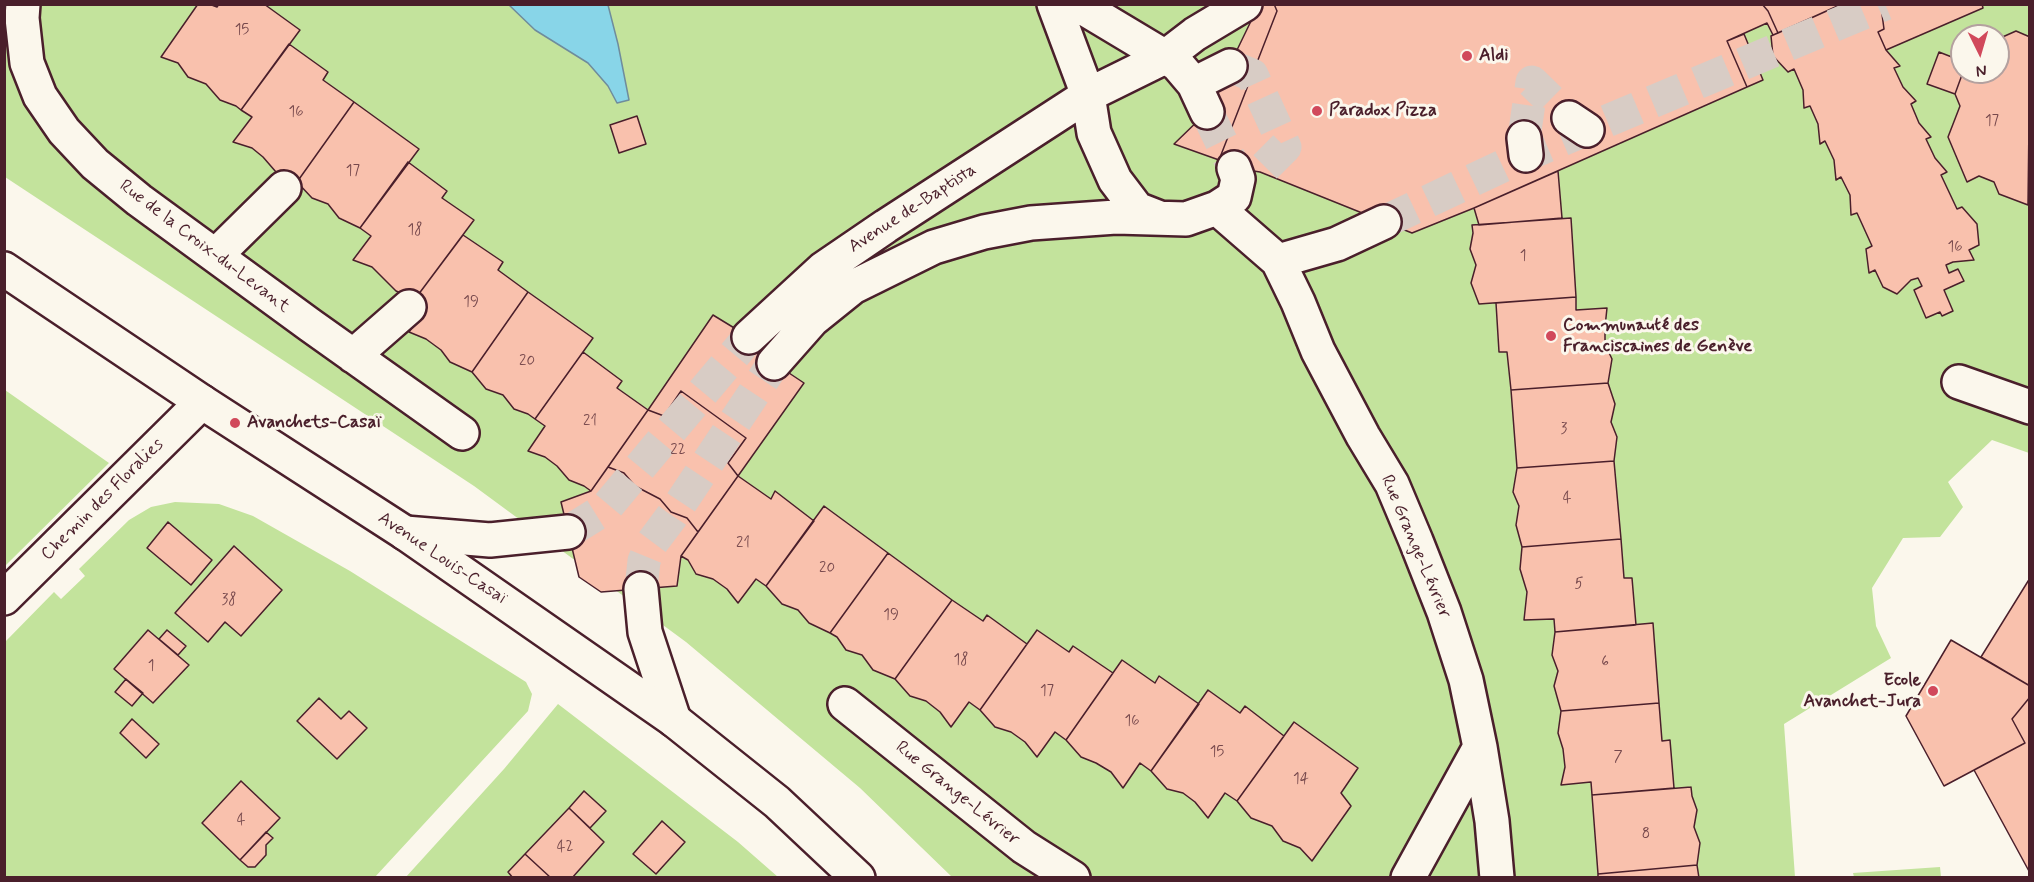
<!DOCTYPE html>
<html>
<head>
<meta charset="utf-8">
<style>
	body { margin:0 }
	#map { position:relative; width:2034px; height:882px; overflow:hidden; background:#fbf7ec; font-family:Mynerve,sans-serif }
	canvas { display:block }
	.frame { position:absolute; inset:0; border:6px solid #4a1f2b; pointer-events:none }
	.north { position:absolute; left:1950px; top:24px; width:60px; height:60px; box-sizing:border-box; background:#fbf7ec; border:2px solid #b4a19f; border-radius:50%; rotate:175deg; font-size:16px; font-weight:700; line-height:24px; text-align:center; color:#4a1f2b }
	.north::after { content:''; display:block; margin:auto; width:21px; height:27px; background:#d1495b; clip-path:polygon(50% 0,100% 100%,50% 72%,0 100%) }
</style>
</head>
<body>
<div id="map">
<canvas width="2034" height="882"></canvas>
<div class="frame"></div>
<div class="north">N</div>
</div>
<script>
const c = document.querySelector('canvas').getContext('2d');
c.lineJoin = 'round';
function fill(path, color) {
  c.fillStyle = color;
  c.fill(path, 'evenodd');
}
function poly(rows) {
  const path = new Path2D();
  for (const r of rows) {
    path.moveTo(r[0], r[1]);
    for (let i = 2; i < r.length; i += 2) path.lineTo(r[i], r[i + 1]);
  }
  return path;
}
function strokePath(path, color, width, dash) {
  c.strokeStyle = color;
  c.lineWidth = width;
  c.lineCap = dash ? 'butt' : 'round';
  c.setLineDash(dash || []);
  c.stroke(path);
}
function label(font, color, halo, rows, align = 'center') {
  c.font = font + ' Mynerve,sans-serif';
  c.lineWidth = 6;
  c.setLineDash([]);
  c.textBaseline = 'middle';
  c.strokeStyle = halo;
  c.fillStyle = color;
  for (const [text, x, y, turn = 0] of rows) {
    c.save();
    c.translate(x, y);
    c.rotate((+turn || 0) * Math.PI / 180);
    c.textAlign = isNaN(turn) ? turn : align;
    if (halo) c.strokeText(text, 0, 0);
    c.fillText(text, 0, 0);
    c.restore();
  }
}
fill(poly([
	[5,5,2029,5,2029,453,1992,440,1948,482,1963,507,1940,537,1903,538,1872,588,1876,626,1891,658,1784,724,1795,877,952,877,860,788,686,642,474,486,5,177],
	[1962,36,1998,36,1998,72,1962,72],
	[5,390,109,463,5,566],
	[175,502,219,504,253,516,350,571,526,682,532,694,528,711,375,877,5,878,5,642,54,592,61,599,85,576,79,569,129,520,151,507],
	[558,704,738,842,778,877,405,878,504,769],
	[1940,867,1941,877,1854,877,1853,873]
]), '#c3e39c');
const water = poly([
	[509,5,608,5,618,44,629,100,617,103,608,86,588,63,535,30,509,5]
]);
fill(water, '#88d5e8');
strokePath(water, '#6f8c9c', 1.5);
const building = poly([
	[198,4,209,4,217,7,219,4,264,4,300,30,241,110,236,106,220,100,206,84,188,77,178,63,161,57,198,4],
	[1248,4,1274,4,1277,11,1219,160,1174,144,1207,112,1252,19,1248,4],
	[1274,4,1762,4,1768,11,1778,33,1773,35,1767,23,1727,41,1747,87,1474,208,1412,233,1260,172,1234,168,1219,160,1277,11,1274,4],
	[1762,4,1842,4,1778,33,1768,11,1762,4],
	[1842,4,1879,4,1881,7,1884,29,1878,32,1886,50,1900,66,1894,68,1903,87,1916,101,1911,104,1919,123,1931,137,1926,139,1935,158,1947,172,1941,175,1957,209,1962,207,1977,224,1979,245,1969,250,1974,260,1953,262,1946,265,1949,273,1958,269,1964,281,1944,290,1953,311,1942,316,1940,312,1926,318,1914,290,1922,286,1918,278,1911,280,1897,294,1883,287,1875,270,1869,273,1866,249,1872,246,1857,213,1851,215,1850,195,1841,177,1836,180,1834,160,1825,141,1820,144,1818,124,1810,106,1804,108,1803,90,1794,69,1788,72,1773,56,1771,36,1842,4],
	[1879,4,1982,4,1983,8,1886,50,1878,32,1884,29,1881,7,1879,4],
	[2016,31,2030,37,2028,205,1999,194,1994,182,1979,176,1967,182,1948,137,1960,106,1955,94,1963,72,1998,72,1998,39,2016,31],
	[1744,34,1763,80,1747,87,1727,41,1744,34],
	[289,44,328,72,323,80,354,102,297,182,276,172,263,157,252,148,233,142,252,117,241,110,289,44],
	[1939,52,1962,61,1963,72,1955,94,1927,84,1939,52],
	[354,102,419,149,360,228,339,218,328,204,312,198,297,182,354,102],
	[637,116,646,144,619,153,610,125,637,116],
	[408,162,447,191,442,198,474,220,415,299,396,291,372,267,353,260,371,236,360,228,408,162],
	[1558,171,1562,218,1479,225,1474,208,1558,171],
	[1571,218,1576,297,1479,304,1471,283,1476,265,1470,249,1473,233,1472,225,1571,218],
	[463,235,503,262,498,270,528,292,472,372,450,362,441,350,426,339,409,332,426,307,415,299,463,235],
	[528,292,593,338,535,419,528,414,514,409,503,395,486,389,472,372,528,292],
	[1576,297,1576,310,1607,308,1605,327,1605,344,1612,359,1608,383,1511,390,1507,352,1499,352,1496,303,1576,297],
	[713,315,749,337,774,363,804,383,738,476,728,463,746,438,681,391,664,416,648,410,713,315],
	[583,352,622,381,617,388,648,410,591,491,584,486,569,480,557,466,545,457,528,451,545,426,535,419,583,352],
	[1608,383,1615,404,1611,422,1617,437,1614,461,1517,468,1511,390,1608,383],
	[681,391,746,438,728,463,738,476,698,532,687,518,671,512,660,499,635,486,624,473,608,467,648,410,664,416,681,391],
	[1614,461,1621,539,1522,547,1516,525,1519,506,1513,492,1517,468,1614,461],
	[608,467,624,473,635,486,660,499,671,512,687,518,698,532,681,556,677,586,601,592,579,577,561,502,591,491,608,467],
	[738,476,771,499,775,491,814,521,766,586,756,579,738,603,727,589,713,579,696,574,688,560,681,556,738,476],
	[824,506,888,553,830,633,809,623,798,610,782,604,766,586,824,506],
	[168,522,212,560,191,585,147,548,168,522],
	[1621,539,1624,578,1632,578,1636,625,1555,632,1554,619,1524,620,1527,592,1520,569,1522,547,1621,539],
	[234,546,282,590,241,636,225,622,208,642,175,613,234,546],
	[888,553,952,600,895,679,873,670,862,655,846,650,837,637,830,633,888,553],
	[2030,578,2030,686,1981,657,2030,578],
	[952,600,983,621,987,615,1027,644,980,710,969,702,951,727,940,712,926,701,910,696,895,679,952,600],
	[1653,623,1659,703,1561,711,1554,686,1558,671,1552,655,1555,632,1653,623],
	[148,630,189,665,153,703,114,669,148,630],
	[167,630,186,646,178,655,159,639,167,630],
	[1037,630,1069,652,1073,646,1113,673,1066,740,1055,732,1037,757,1025,742,1011,732,995,727,980,710,1037,630],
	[1951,640,2030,686,2030,697,2012,719,2025,743,1944,786,1906,716,1951,640],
	[1122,660,1155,683,1159,676,1199,704,1151,771,1140,763,1123,788,1111,772,1096,763,1081,757,1066,740,1122,660],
	[126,679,143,693,132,706,115,692,126,679],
	[1208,690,1240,713,1245,706,1284,736,1237,801,1225,793,1208,818,1195,802,1183,793,1167,789,1151,771,1208,690],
	[2030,697,2030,873,1974,770,2025,743,2012,719,2030,697],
	[319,698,341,719,349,711,367,728,337,759,297,721,319,698],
	[1659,703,1662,741,1670,740,1674,788,1592,795,1591,782,1561,785,1565,767,1563,749,1558,733,1561,711,1659,703],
	[132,719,159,744,146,758,120,733,132,719],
	[1294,722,1358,768,1341,793,1351,806,1312,861,1300,848,1283,841,1272,826,1251,818,1237,801,1294,722],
	[241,781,280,818,240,860,202,823,241,781],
	[1691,787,1692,796,1697,810,1694,827,1700,843,1697,865,1598,874,1592,795,1691,787],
	[584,791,606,811,590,828,569,808,584,791],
	[569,808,604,842,572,878,551,878,525,854,569,808],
	[662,821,685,842,656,874,633,854,662,821],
	[266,832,273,838,266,845,266,855,255,867,248,867,240,860,266,832],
	[525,854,551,878,513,878,508,872,525,854],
	[1697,865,1699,878,1598,878,1598,874,1697,865]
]);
fill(building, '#f9c1ad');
strokePath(building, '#4a1f2b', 1.5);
strokePath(poly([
	[1230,66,1252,75,1285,147,1260,172],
	[1207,112,1234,168],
	[1524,138,1532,82,1569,118],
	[1384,222,1526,155,1885,4],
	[568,532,605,509,749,337],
	[641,589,644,561,651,544,672,516,774,363]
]), '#d8ccc5', 33, [33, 16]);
const minor = poly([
	[23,4,22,18,27,63,40,96,64,131,95,164,139,200,310,325,462,433],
	[1054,4,1088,95,1094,133,1115,180,1137,209,1160,218],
	[1077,4,1177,64,1194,84,1207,112],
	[1194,84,1230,66],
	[1569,118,1587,130],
	[1524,138,1526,155],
	[1217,208,1278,261,1298,302,1318,351,1363,436,1392,484,1416,541,1444,612,1466,680,1480,747,1492,821,1497,878],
	[216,255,284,188],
	[1278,261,1337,244,1384,222],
	[749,337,823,269,886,226,1088,95,1165,57,1195,34,1245,4],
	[353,356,409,307],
	[774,363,812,320,853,287,934,247,984,232,1031,223,1116,217,1186,219,1217,208,1234,197,1238,179,1234,168],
	[1959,382,2030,407],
	[405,533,490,540,568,532],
	[641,589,645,632,674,720],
	[4,598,202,402],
	[845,704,1024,847,1073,878],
	[1408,878,1480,747]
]);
const major = poly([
	[4,269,202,402,405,533,674,720,777,802,858,878]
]);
strokePath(minor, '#4a1f2b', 38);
strokePath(major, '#4a1f2b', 38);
strokePath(minor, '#fbf7ec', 33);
strokePath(major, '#fbf7ec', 33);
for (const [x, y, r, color] of [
	[1467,56,6,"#d1495b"],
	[1317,111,6,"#d1495b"],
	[1551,336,6,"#d1495b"],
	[235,423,6,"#d1495b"],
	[1933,691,6,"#d1495b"]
]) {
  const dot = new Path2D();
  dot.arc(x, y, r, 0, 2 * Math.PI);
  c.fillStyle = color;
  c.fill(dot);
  strokePath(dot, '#fbf7ec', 2);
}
label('15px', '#76484c', null, [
	["15",242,31],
	["16",296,113],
	["17",1992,122],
	["17",353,172],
	["18",415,231],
	["16",1955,248],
	["1",1523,257],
	["19",471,303],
	["20",527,362],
	["21",590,422],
	["3",1564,430],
	["22",678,451],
	["4",1567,499],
	["21",743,544],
	["20",827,569],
	["5",1579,585],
	["38",229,601],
	["19",891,616],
	["18",961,661],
	["6",1605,663],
	["1",151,667],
	["17",1047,692],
	["16",1132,722],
	["15",1217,753],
	["7",1618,758],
	["14",1301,780],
	["4",241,821],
	["8",1646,835],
	["42",565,848]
]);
label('bold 18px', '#4a1f2b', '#fbf7ec', [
	["Aldi",1479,56],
	["Paradox Pizza",1329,111],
	["Communauté des",1563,326],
	["Franciscaines de Genève",1563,347],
	["Avanchets-Casaï",247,423],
	["Ecole",1921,681,"right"],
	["Avanchet-Jura",1921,702,"right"]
], 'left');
label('18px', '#4a1f2b', '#fbf7ec', [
	["Avenue de-Baptista",913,209,-33],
	["Rue de la Croix-du-Levant",204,247,37],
	["Chemin des Floralies",103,500,-45],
	["Rue Grange-Lévrier",1415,547,67],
	["Avenue Louis-Casaï",442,559,34],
	["Rue Grange-Lévrier",957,794,39]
]);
</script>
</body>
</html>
